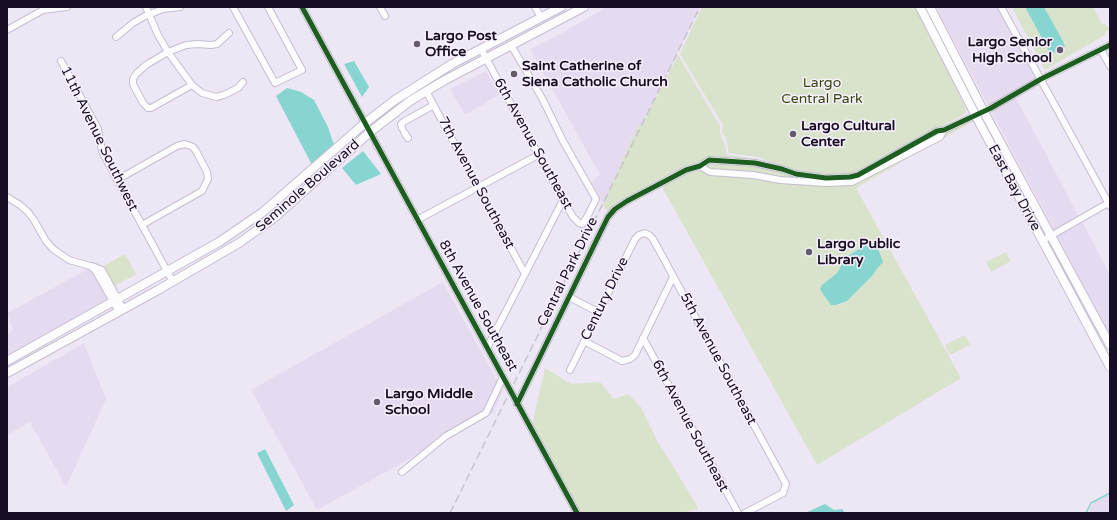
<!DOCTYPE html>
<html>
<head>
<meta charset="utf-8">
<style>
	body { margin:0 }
	#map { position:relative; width:1117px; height:520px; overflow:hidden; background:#ede7f5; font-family:"Varela Round",sans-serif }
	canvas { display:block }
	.frame { position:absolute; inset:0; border:8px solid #180e23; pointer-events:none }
</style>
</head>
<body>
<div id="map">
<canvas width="1117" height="520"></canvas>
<div class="frame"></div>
</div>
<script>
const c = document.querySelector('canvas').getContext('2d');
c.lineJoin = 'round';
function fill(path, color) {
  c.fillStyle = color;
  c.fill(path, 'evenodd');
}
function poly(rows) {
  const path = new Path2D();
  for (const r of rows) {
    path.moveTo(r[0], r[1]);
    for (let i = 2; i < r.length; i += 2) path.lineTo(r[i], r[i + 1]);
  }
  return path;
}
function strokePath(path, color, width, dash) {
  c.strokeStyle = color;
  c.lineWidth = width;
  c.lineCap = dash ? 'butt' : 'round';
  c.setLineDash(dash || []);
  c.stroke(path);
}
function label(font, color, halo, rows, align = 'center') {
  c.font = font + ' "Varela Round",sans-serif';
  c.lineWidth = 3;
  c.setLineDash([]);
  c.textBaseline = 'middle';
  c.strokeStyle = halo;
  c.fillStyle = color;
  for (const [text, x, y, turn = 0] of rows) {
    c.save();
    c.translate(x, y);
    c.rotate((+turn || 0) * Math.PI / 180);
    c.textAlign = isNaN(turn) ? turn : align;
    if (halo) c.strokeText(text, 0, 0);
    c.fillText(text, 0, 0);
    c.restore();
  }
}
fill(poly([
	[606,7,700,7,642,125,636,129,603,205,592,182,600,174,586,150,530,49,564,32],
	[936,7,999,7,1038,78,989,107],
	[486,71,501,94,465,115,450,89],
	[1015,97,1020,105,1079,217,1055,231,991,111],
	[1082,221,1110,275,1110,335,1057,235],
	[90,268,110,300,7,358,7,335,13,330,7,313],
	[443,282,503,391,493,413,317,510,251,390],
	[84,343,106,399,66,487,30,422,7,435,7,387],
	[1110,494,1110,513,1088,513,1094,501]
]), '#e5dbf0');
fill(poly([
	[702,7,915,7,946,66,965,107,966,112,963,115,849,175,842,176,810,174,792,171,758,157,728,153,728,147,726,138,722,132,723,125,680,54],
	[1012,7,1025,7,1046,46,1052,53,1062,49,1065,45,1044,7,1093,7,1102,24,1105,23,1109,30,1105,32,1105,35,1045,70],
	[678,55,720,126,720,133,726,147,726,154,728,155,757,159,766,163,755,160,709,157,700,164,658,181,609,213,603,205,636,129,642,125],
	[974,118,975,120,856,188,961,378,817,465,661,185,687,173,698,169,752,178,826,186,852,185,863,180,941,139,947,132],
	[866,244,883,262,876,270,873,275,847,301,840,305,829,303,823,294,827,281,837,273,846,257],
	[710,162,754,165,841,181,781,178,711,169,704,166],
	[1006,252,1011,261,991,272,986,262],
	[125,254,136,274,115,286,104,266],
	[965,335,970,345,950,355,945,345],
	[545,368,571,384,600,382,614,399,628,394,641,407,658,442,696,504,698,509,681,513,579,513,532,425]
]), '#d9e2ca');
fill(poly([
	[1025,7,1044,7,1063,41,1065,46,1063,48,1056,52,1050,53],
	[354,61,369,87,362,97,344,64],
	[287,88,301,92,314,100,328,127,334,145,312,165,276,96],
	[363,151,381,174,356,185,342,168],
	[870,242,873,243,878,249,883,262,876,270,873,275,847,301,836,305,831,305,823,294,820,289,822,285,837,273,846,257],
	[265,449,294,505,286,511,257,453],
	[825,504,834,510,842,509,845,513,805,513]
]), '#86d5d0');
strokePath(poly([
	[1086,513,1091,503,1110,493]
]), '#86d5d0', 1.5);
const minor = poly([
	[146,7,158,35,168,52,192,85,202,93,216,97,224,95,238,88,243,82],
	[233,7,275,83,302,70,268,7],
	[302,7,577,513],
	[380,7,385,16],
	[535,7,541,17],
	[1001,7,1110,206],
	[7,30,43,10,67,7],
	[116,37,133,23,145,16,163,9,180,7],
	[481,49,563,200,573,217,579,223,582,224,587,217,596,199,563,141,543,100,511,45],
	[1101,50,1110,66],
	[61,61,98,129,102,151,106,159,173,282],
	[192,85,151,108,148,108,143,103,133,84,133,79,136,74,146,65,168,52,186,45,197,44,211,45,217,44,229,33],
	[426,91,525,274],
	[402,128,401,124,405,121,434,105],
	[404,132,408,138],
	[700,166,710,172,753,175,780,180,826,183,852,182,940,137,944,130],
	[117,180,177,146,185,144,193,147,196,151,207,172,208,179,202,191,142,225],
	[7,197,20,205,28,212,34,220,46,241,53,249,69,260,90,266,95,270,119,312],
	[417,220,538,155],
	[1047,238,1110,202],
	[92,266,102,270,123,309],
	[569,297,598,312],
	[643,338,738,513],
	[584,341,622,361,630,359,635,355,673,277],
	[487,348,563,200],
	[570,370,635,239,639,235,645,233,649,235,653,239,786,484,783,493,745,513],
	[517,404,601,231,608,217,615,209,627,201,671,178,686,170,700,166,709,160,755,163,782,169,796,174,826,178,850,177,858,175,937,131,944,130,991,108,1041,79,1110,45],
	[402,472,446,436,486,413,503,377]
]);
const major = poly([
	[920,7,979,122,1110,367],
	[930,7,984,112,1110,345],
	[7,361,219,242,263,212,365,123,395,100,452,64,561,7],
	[7,373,158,290,239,243,274,218,370,132,410,101,445,80,584,7]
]);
strokePath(minor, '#c5bdcf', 8);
strokePath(major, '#c5bdcf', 10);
strokePath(minor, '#fcfbfe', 6);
strokePath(major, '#fcfbfe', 8);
strokePath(poly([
	[450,513,700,7]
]), '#c7c4ca', 1.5, [8, 4]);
strokePath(poly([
	[302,7,577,513],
	[517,404,601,231,608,217,615,209,627,201,671,178,686,170,700,166,709,160,755,163,782,169,796,174,826,178,850,177,858,175,937,131,944,130,991,108,1041,79,1110,45]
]), '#1b5e20', 5);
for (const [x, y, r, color] of [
	[417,44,4,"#635a6c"],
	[1060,50,4,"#635a6c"],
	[514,74,4,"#635a6c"],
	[793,134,4,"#635a6c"],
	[809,252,4,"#635a6c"],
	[377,402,4,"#635a6c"]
]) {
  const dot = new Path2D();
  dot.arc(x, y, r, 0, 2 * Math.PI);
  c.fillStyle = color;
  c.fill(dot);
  strokePath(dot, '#f7f1fe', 1.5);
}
label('bold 14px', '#180e23', '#f7f1fe', [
	["Largo Post",425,36],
	["Office",425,52],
	["Largo Senior",1052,42,"right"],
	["High School",1052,58,"right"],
	["Saint Catherine of",522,66],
	["Siena Catholic Church",522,82],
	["Largo Cultural",801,126],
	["Center",801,142],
	["Largo Public",817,244],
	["Library",817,260],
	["Largo Middle",385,394],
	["School",385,410]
], 'left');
label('14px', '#34450d', '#f7f1fe', [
	["Largo",822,83],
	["Central Park",822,99]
]);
label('14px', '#180e23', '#f7f1fe', [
	["11th Avenue Southwest",99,139,64],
	["6th Avenue Southeast",533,144,61],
	["7th Avenue Southeast",476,183,62],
	["Seminole Boulevard",308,186,-41],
	["East Bay Drive",1014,188,62],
	["Central Park Drive",568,272,-64],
	["Century Drive",605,299,-64],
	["8th Avenue Southeast",478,306,61],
	["5th Avenue Southeast",718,359,62],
	["6th Avenue Southeast",690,426,62]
]);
</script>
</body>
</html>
